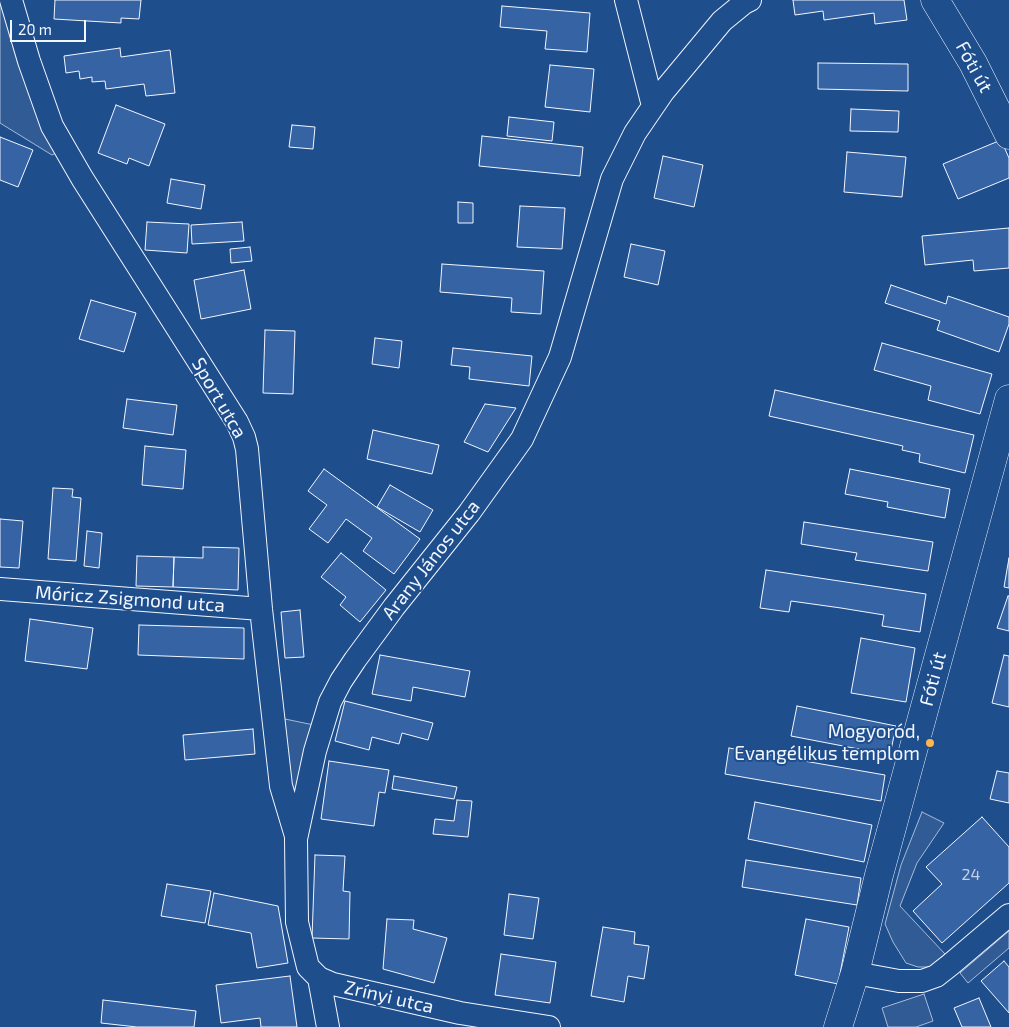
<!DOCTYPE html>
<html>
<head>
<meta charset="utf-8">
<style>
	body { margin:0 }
	#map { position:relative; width:1009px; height:1027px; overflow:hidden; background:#1f4e8c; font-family:"Exo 2",sans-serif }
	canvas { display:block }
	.scale { position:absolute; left:10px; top:20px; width:76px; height:22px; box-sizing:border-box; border:2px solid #f2f6ff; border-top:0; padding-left:6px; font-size:15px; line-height:18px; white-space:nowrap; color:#f2f6ff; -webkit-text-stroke:4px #1f4e8c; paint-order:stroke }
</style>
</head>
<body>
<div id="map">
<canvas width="1009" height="1027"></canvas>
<div class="scale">20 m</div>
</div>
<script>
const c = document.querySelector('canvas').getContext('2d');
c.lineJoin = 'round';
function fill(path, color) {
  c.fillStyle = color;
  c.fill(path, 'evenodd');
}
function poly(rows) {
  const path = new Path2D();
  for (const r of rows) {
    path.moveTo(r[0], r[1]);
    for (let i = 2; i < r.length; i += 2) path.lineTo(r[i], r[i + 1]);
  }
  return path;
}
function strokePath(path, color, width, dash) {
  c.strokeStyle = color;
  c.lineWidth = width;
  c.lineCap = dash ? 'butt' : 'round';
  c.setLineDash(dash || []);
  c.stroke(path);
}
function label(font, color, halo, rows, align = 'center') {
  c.font = font + ' "Exo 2",sans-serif';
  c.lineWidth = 4;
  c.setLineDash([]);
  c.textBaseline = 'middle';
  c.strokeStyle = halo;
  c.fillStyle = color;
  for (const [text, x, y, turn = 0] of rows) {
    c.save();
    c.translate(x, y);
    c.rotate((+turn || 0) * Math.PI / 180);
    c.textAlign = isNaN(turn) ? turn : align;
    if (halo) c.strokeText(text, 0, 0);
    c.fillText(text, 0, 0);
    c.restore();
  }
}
const built = poly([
	[0,0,60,151,52,155,0,123,0,0],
	[280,718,314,725,294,815,280,718],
	[922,812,944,823,917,863,900,906,945,954,929,967,918,967,906,963,893,942,885,924,901,865,922,812],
	[1009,931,1009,948,968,983,960,973,1009,931],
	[924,994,933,1021,916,1027,888,1027,882,1008,924,994]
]);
fill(built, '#305b95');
strokePath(built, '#a8bbd7', 1);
const building = poly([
	[55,0,141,0,139,19,121,18,121,23,54,19,55,0],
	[793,0,904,0,907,20,875,24,874,13,824,20,823,11,795,15,793,0],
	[502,6,590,13,587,52,545,49,547,31,500,27,502,6],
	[120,48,121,57,170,50,175,93,146,96,144,84,106,89,105,81,92,82,92,77,80,79,79,71,66,73,64,56,120,48],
	[818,63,908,64,908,91,818,89,818,63],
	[550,65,594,69,590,112,545,107,550,65],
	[116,105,165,124,149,166,129,158,127,164,98,153,116,105],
	[851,109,899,111,898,132,850,131,851,109],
	[509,117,554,122,552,141,507,136,509,117],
	[292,125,315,127,313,149,289,147,292,125],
	[482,136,583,147,580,176,479,166,482,136],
	[0,137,33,150,18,187,0,180,0,137],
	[1001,140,1009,158,1009,178,958,199,943,164,1001,140],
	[847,152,906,157,902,197,844,192,847,152],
	[663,156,703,165,694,207,654,198,663,156],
	[171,179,205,185,201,209,167,203,171,179],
	[458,202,473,203,473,223,458,223,458,202],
	[520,206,565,208,562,249,517,247,520,206],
	[147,222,189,224,187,253,145,250,147,222],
	[242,222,244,241,192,244,191,225,242,222],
	[1009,228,1009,268,974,271,973,260,925,265,922,236,1009,228],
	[631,244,665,251,658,285,624,277,631,244],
	[250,247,252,261,231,263,230,249,250,247],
	[442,264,544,271,541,314,511,312,512,298,440,292,442,264],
	[244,270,251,309,201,319,194,280,244,270],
	[891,285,946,304,948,296,1009,317,1009,324,999,352,937,330,940,321,885,303,891,285],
	[91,300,136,313,124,352,79,339,91,300],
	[265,330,295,331,293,394,263,393,265,330],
	[375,338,402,341,399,368,372,364,375,338],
	[882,343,992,374,980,414,928,400,931,386,874,370,882,343],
	[453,348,532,356,529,386,469,379,470,367,451,365,453,348],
	[775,390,974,435,965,473,919,462,920,454,902,450,903,446,769,416,775,390],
	[127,399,177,405,173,435,123,428,127,399],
	[485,404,516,408,488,452,464,442,485,404],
	[373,430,439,445,432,474,367,459,373,430],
	[145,446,186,450,183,489,142,485,145,446],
	[324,469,420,539,394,574,363,551,372,538,346,519,328,543,309,529,327,505,308,491,324,469],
	[850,469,950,489,945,518,887,507,888,502,845,494,850,469],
	[390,485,433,510,420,532,377,507,390,485],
	[53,488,73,489,72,497,81,498,76,561,48,559,53,488],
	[0,519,23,521,19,568,0,567,0,519],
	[804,522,933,542,928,571,855,560,857,553,801,544,804,522],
	[87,531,102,533,99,568,84,566,87,531],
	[203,547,239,548,238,590,173,587,174,557,203,558,203,547],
	[341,553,386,590,360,622,340,605,346,597,321,577,341,553],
	[137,556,174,557,173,587,136,586,137,556],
	[1009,558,1009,588,1004,587,1009,558],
	[766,570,926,594,920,632,882,626,884,615,841,608,791,601,789,612,760,608,766,570],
	[1008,596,1009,596,1009,631,997,628,1008,596],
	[300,610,304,657,285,658,281,612,300,610],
	[30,619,93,628,87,669,25,661,30,619],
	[139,625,244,628,244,659,138,655,139,625],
	[861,638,915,648,906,702,851,693,861,638],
	[380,655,470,671,465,697,413,687,411,701,372,694,380,655],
	[1004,655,1009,656,1009,707,992,703,1004,655],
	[345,701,433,723,428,740,402,733,399,744,372,737,369,750,335,741,345,701],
	[797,706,896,726,890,755,791,736,797,706],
	[253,729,255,754,185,760,183,735,253,729],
	[729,748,885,775,881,801,725,774,729,748],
	[329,761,389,770,385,793,379,792,374,826,321,819,329,761],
	[997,771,1009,773,1009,803,990,799,997,771],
	[394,776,457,787,454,799,392,789,394,776],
	[457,800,472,801,468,837,433,834,435,819,454,821,457,800],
	[755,802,872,825,864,862,748,839,755,802],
	[982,817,1009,847,1009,883,942,943,913,911,942,884,926,867,982,817],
	[315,855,345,856,343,891,350,892,349,939,312,938,315,855],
	[746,860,861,878,857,905,742,887,746,860],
	[167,884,211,891,205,923,161,916,167,884],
	[214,893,278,906,288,963,257,968,251,933,208,925,214,893],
	[509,894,539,898,533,939,504,935,509,894],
	[387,919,414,920,413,929,447,938,434,983,383,969,387,919],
	[806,919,849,927,838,984,795,975,806,919],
	[603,927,635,932,634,944,649,946,644,979,628,976,624,1002,591,996,603,927],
	[501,954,556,962,550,1003,495,995,501,954],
	[1004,961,1009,967,1009,1013,981,981,1004,961],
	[290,976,297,1027,261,1027,260,1018,221,1023,216,985,290,976],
	[979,998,991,1027,962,1027,954,1008,979,998],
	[103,1000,196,1011,194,1027,137,1027,101,1023,103,1000]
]);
fill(building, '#3563a3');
strokePath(building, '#f2f6ff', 1);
const street = poly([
	[11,0,29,61,52,126,82,178,237,422,244,437,247,449,261,609,281,786,296,836],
	[626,0,653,106],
	[0,589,261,609],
	[855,973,899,981,922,981,936,976,950,965,1009,915],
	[319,978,333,984,460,1013,549,1027],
	[328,1027,319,978,308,967,297,922,296,839,315,751,330,702,341,681,355,660,394,607,469,513,522,439,560,357,612,179,635,133,663,92,722,21,744,3,750,0]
]);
const secondary = poly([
	[935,0,973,63,1009,135],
	[838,1027,855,973,879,875,1009,399]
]);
strokePath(street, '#f2f6ff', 24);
strokePath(secondary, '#f2f6ff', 29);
strokePath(street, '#1f4e8c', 22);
strokePath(secondary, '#1f4e8c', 28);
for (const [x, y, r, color] of [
	[930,743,5,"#ffb74d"]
]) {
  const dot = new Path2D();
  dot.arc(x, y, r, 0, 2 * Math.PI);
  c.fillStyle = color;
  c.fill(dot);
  strokePath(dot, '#1f4e8c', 2);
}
label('16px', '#c3d1e8', null, [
	["24",971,875]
]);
label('19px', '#f2f6ff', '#1f4e8c', [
	["Fóti út",974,67,61],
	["Sport utca",219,398,60],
	["Arany János utca",431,560,-52],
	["Móricz Zsigmond utca",130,599,4],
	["Fóti út",933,679,-75],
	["Zrínyi utca",389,997,13]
]);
label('19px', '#f2f6ff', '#1f4e8c', [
	["Mogyoród,",920,732],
	["Evangélikus templom",920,754]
], 'right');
</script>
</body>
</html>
